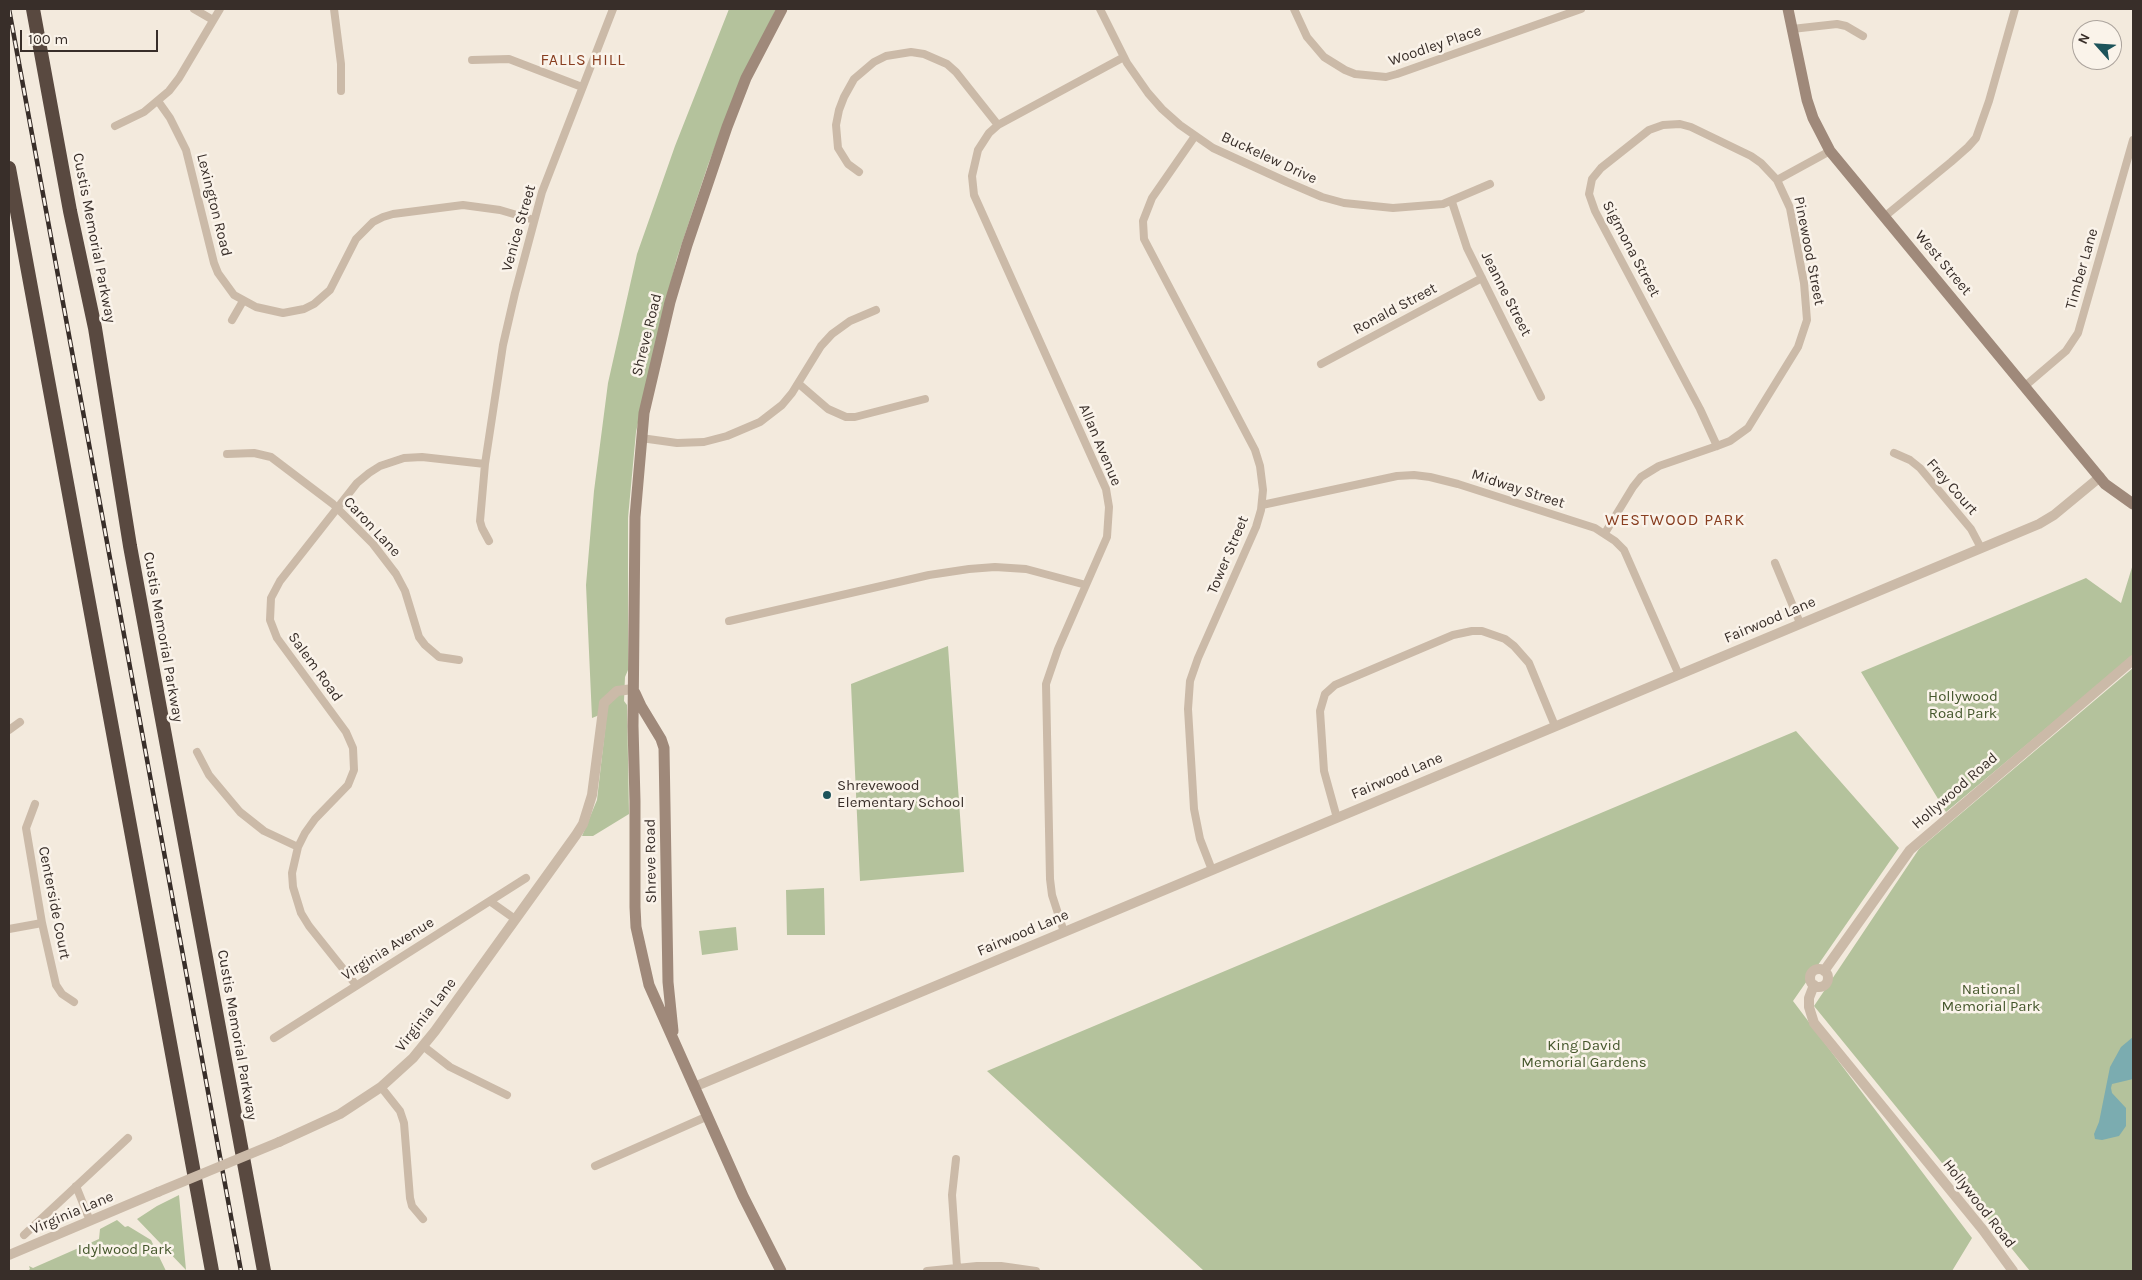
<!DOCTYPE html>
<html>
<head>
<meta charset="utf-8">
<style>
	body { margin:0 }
	#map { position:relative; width:2142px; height:1280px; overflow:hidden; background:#f3eadd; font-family:Karla,sans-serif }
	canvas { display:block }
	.frame { position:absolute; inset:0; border:10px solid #382e29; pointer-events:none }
	.north { position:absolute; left:2072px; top:20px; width:50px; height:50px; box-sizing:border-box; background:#faf3ea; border:1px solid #aca49d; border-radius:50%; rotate:296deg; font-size:14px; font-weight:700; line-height:20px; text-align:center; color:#382e29 }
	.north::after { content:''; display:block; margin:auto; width:18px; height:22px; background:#1d535a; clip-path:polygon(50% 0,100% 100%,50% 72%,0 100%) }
	.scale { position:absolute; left:20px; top:30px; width:138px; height:22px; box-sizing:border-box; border:2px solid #382e29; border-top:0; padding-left:6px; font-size:15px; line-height:18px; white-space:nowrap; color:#382e29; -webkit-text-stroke:4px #faf3ea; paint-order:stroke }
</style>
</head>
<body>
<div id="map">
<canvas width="2142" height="1280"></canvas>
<div class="frame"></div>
<div class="north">N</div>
<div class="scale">100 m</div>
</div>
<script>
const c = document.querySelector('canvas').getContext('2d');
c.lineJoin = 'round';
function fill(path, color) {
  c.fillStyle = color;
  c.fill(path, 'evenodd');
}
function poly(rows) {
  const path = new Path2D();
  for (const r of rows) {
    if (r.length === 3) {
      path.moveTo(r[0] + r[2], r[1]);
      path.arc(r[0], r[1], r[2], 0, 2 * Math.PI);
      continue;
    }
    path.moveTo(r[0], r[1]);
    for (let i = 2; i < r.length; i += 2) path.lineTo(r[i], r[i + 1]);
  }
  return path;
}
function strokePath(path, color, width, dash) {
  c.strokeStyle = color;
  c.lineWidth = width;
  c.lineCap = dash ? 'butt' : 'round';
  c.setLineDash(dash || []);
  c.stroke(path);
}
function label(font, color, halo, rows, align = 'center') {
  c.font = font + ' Karla,sans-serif';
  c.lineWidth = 5;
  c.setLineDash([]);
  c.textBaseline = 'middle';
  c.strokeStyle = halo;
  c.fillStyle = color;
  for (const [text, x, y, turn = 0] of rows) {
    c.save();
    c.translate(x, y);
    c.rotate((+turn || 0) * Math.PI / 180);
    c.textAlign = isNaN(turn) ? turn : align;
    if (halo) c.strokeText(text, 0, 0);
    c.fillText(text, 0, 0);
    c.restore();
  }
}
fill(poly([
	[729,9,776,9,738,88,708,165,677,258,653,354,636,432,628,518,628,670,625,677,624,701,627,705,629,814,593,836,582,836,597,800,607,712,592,718,586,585,594,491,608,383,637,254,675,146],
	[2133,564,2133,656,1946,812,1861,672,2086,578,2121,603],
	[948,646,964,872,860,881,851,684],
	[2133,668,2133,1271,2030,1271,1814,1006,1919,849],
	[1796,731,1899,848,1793,1001,1972,1238,1952,1271,1204,1271,987,1071],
	[824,888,825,935,787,935,786,890],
	[736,927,738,950,702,955,699,931],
	[179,1195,186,1270,137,1219,157,1206],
	[117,1220,125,1227,128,1226,151,1240,166,1271,28,1271,30,1269,29,1266,33,1268,99,1239,100,1229]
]), '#b4c29c');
fill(poly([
	[2133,1037,2133,1079,2112,1084,2111,1088,2112,1093,2126,1108,2126,1126,2119,1136,2102,1140,2095,1139,2094,1134,2099,1122,2110,1067,2121,1047]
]), '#7bacb0');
strokePath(poly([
	[194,9,213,20],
	[334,9,341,64,341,91],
	[1100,9,1127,63,1148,93,1162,109,1180,125,1213,148,1287,182,1322,197,1344,203,1393,208,1443,204,1490,184],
	[1294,9,1307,37,1324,57,1345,70,1355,74,1386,77,1397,74,1581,9],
	[1792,29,1837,24,1846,26,1863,36],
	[472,60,509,59,582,87],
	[158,101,170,118,186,150,214,263,218,273,234,295,256,307,283,313,304,309,314,304,330,290,356,239,373,222,383,217,393,214,463,205,500,210,534,220],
	[115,126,144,112,169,91,179,78,220,9],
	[1195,136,1152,198,1143,221,1144,239,1255,450,1260,466,1263,490,1261,510,1256,527,1198,658,1190,681,1188,709,1194,809,1200,839,1212,870],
	[859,172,848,164,838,148,836,125,839,110,844,97,854,79,874,62,886,56,911,52,924,54,947,64,956,72,998,125],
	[1777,180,1830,151],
	[1452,202,1467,248,1541,397],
	[1884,217,1951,162,1968,147,1976,138,1989,101,2015,9],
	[232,320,243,301],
	[1321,364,1482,278],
	[799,384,828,409,846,417,855,417,925,399],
	[2025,386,2066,351,2078,333,2133,140],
	[641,438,677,443,704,442,727,436,760,422,782,405,792,393,821,346,832,334,850,321,876,310],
	[1894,453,1910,460,1920,468,1971,529,1981,548],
	[227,454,254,453,271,457,333,504,373,544,396,574,405,591,419,637,425,645,439,657,459,660],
	[1262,505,1397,476,1414,475,1430,477,1458,484,1595,528,1615,541,1624,550,1679,675],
	[1605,533,1633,487,1641,477,1659,466,1717,446,1730,441,1748,428,1798,347,1807,320,1804,283,1790,208,1777,180,1761,163,1751,156,1691,127,1680,124,1663,125,1649,130,1601,168,1592,179,1589,194,1595,211,1700,409,1717,446],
	[489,541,482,528,480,521,485,464,503,345,515,293,542,192,613,9],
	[1775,563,1800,623],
	[729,621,929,575,969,569,995,567,1026,569,1086,585],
	[9,730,20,722],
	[197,752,209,775,240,812,264,831,298,847],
	[35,804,26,828,42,923,56,985,62,994,74,1002],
	[1337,818,1324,771,1320,711,1325,694,1335,685,1453,635,1472,631,1482,631,1505,639,1514,646,1529,663,1555,726],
	[491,902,515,919],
	[9,929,42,923],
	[1064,932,1052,895,1050,879,1046,684,1058,649,1107,537,1109,507,1106,489,974,195,972,176,978,150,989,133,998,125,1124,57],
	[356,985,309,926,301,913,293,887,292,873,298,847,305,833,315,819,348,785,354,770,353,748,346,732,277,638,270,620,271,598,280,581,357,483,369,473,380,466,404,458,422,457,485,464],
	[274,1038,526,878],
	[423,1046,450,1067,507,1095],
	[381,1087,400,1111,404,1123,410,1198,412,1206,423,1219],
	[956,1159,952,1195,957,1267],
	[595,1166,708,1116],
	[76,1186,90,1221],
	[24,1235,128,1138],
	[927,1271,977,1266,1001,1266,1036,1271]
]), '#cbbaa8', 8);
strokePath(poly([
	[1819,978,9],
	[1824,971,1910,850,2133,660],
	[1814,985,1809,998,1809,1007,1814,1023,1983,1230,2013,1271],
	[694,1087,2039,524,2054,515,2100,477],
	[279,1142,340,1114,381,1087,413,1058,435,1031,576,835,583,824,592,795,604,703,617,691,633,689],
	[9,1255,158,1192]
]), '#cbbaa8', 10);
strokePath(poly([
	[1788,9,1807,100,1813,118,1830,151,2105,484,2133,504],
	[635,693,641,706,661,739,664,748,668,982,673,1031],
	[781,1271,743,1196,649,985,636,927,635,907,635,801,633,726,635,517,644,413,670,302,687,245,727,127,746,78,782,9]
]), '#9f897a', 11);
strokePath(poly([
	[33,9,70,211,95,328,130,546,264,1271],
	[9,168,212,1271]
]), '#594940', 14);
const rail = poly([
	[9,9,241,1271]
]);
strokePath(rail, '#382e29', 4.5);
strokePath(rail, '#faf3ea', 2.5, [8]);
strokePath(poly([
	[158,1192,279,1142]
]), '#cbbaa8', 10);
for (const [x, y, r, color] of [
	[827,795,5,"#1d535a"]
]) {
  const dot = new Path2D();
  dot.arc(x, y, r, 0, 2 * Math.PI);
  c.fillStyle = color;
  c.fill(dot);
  strokePath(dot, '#faf3ea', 2);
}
label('15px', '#382e29', '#faf3ea', [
	["Woodley Place",1435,46,-19],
	["Buckelew Drive",1269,158,25],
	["Lexington Road",214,205,76],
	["Venice Street",519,228,-74],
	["Custis Memorial Parkway",94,238,79],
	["Sigmona Street",1631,249,62],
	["Pinewood Street",1809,251,79],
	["West Street",1943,263,50],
	["Timber Lane",2082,269,-74],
	["Jeanne Street",1506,294,63],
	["Ronald Street",1395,309,-28],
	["Shreve Road",647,335,-76],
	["Allan Avenue",1100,445,67],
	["Frey Court",1952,487,49],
	["Midway Street",1518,489,18],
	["Caron Lane",372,527,47],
	["Tower Street",1228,555,-67],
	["Fairwood Lane",1770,620,-23],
	["Custis Memorial Parkway",163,637,80],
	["Salem Road",315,667,54],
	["Fairwood Lane",1397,776,-23],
	["Hollywood Road",1955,791,-41],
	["Shreve Road",651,861,-91],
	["Centerside Court",54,903,79],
	["Fairwood Lane",1023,933,-23],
	["Virginia Avenue",388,949,-32],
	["Virginia Lane",426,1015,-52],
	["Custis Memorial Parkway",237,1035,80],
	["Hollywood Road",1979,1204,52],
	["Virginia Lane",72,1213,-23]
]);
label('15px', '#45572c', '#faf3ea', [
	["Hollywood",1963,697],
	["Road Park",1963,714],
	["National",1991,990],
	["Memorial Park",1991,1007],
	["King David",1584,1046],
	["Memorial Gardens",1584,1063],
	["Idylwood Park",125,1250]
]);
label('15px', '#382e29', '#faf3ea', [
	["Shrevewood",837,786],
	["Elementary School",837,803]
], 'left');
c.letterSpacing = '1px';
label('16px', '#883e20', '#faf3ea', [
	["FALLS HILL",583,60],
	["WESTWOOD PARK",1675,520]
]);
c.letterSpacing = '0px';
</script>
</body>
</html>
